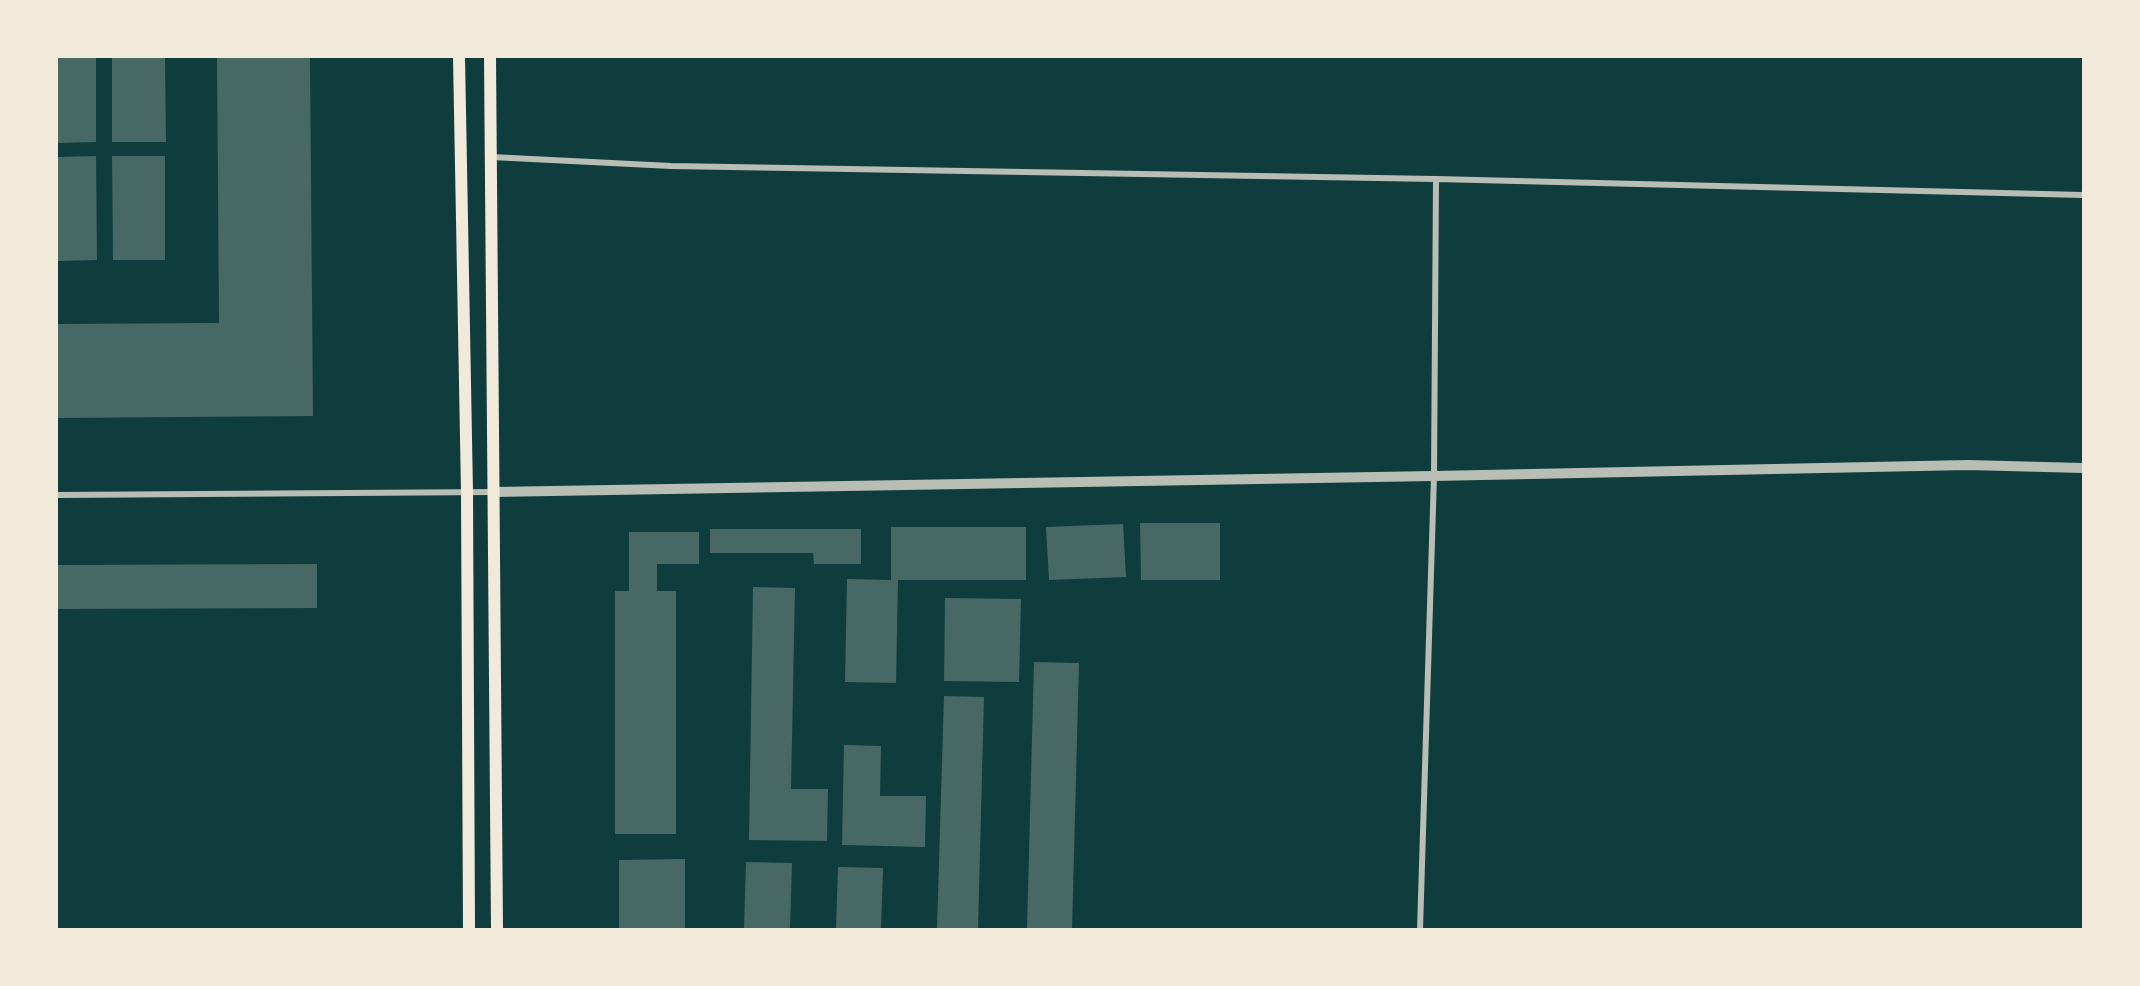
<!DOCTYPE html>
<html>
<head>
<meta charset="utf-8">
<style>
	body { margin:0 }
	#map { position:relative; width:2140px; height:986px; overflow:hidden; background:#0f3d3e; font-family:"Roboto Condensed",sans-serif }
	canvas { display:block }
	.frame { position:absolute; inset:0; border:58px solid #f1e9da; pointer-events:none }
</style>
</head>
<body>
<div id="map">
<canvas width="2140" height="986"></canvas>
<div class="frame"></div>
</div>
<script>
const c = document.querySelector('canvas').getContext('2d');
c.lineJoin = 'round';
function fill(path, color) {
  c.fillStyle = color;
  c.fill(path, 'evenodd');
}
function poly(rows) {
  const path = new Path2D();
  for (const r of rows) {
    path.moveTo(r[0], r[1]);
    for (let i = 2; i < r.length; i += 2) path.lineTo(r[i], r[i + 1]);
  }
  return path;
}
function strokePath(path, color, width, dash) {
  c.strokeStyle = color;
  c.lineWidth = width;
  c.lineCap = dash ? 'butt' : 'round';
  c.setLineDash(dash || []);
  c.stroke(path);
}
fill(poly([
	[57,57,96,57,96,142,57,143],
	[112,57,165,57,166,142,112,142],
	[217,57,310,57,313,416,57,418,57,324,219,323],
	[96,156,97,260,57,261,57,157],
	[112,156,165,156,165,260,113,260],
	[1140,523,1220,523,1220,580,1141,580],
	[1123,524,1126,577,1049,580,1046,527],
	[891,527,1026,527,1026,580,898,580,896,683,845,682,847,579,891,580],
	[710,529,861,529,861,564,814,564,813,553,710,553],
	[629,532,699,532,699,564,657,564,657,591,676,591,676,834,615,834,615,591,629,591],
	[317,564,317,608,57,609,57,565],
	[753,587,795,588,791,789,828,789,827,841,749,840],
	[945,598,1021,599,1019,682,944,681],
	[1034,662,1079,663,1072,929,1027,929],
	[944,696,984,697,978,929,937,929],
	[844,745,881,746,880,796,926,796,925,847,842,845],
	[685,859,685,929,619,929,619,860],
	[746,862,792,863,790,929,744,929],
	[838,867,883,868,881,929,836,929]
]), '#486865');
strokePath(poly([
	[491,157,671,166,1436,179,2083,195],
	[57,495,493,492],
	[1420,929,1434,476,1436,179]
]), '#b8beb3', 6);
strokePath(poly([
	[493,492,1434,476,1968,465,2083,468]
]), '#b8beb3', 10);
strokePath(poly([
	[459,57,467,492,469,929],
	[490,57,497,929]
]), '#f1e9da', 12);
</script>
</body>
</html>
